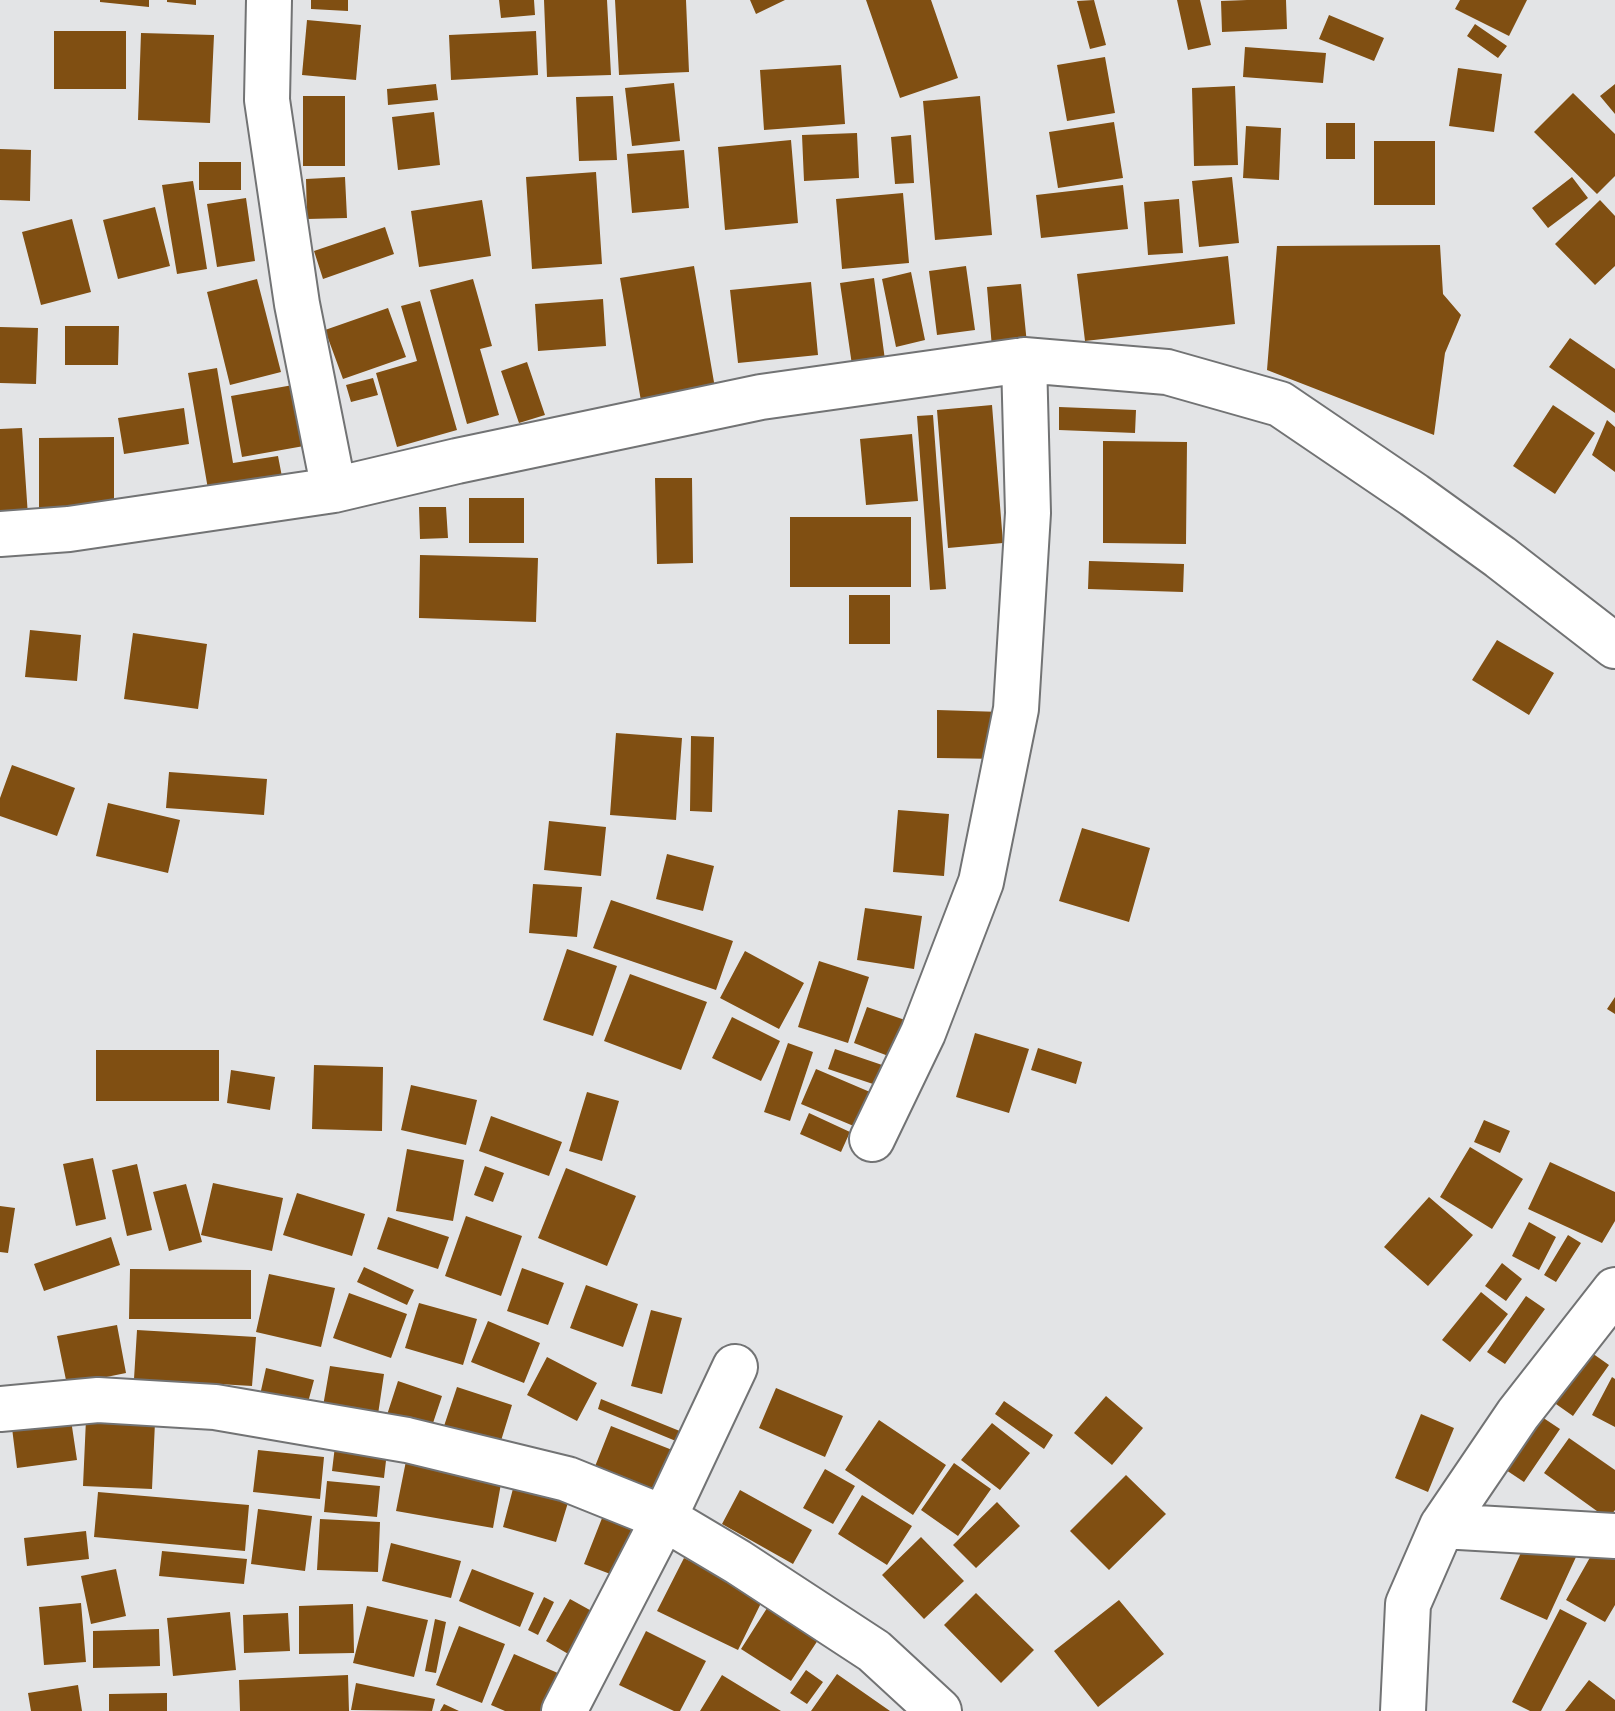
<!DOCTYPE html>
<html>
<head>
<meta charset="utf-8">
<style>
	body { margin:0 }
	canvas { display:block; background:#e3e4e6 }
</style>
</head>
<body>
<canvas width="1615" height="1711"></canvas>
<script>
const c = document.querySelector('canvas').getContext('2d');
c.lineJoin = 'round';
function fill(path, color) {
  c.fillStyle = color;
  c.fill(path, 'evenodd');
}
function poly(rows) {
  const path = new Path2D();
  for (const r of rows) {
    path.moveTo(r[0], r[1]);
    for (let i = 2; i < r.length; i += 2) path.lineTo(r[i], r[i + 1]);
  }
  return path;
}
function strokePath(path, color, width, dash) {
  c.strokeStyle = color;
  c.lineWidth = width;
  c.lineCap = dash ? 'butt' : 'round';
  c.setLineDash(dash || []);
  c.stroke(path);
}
fill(poly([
	[100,0,149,0,149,7,100,2],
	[167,0,196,0,196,5,167,2],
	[311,0,348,0,348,11,311,9],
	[499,0,534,0,535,15,501,18],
	[544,0,607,0,611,75,547,77],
	[615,0,686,0,689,72,619,75],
	[750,0,785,0,756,14],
	[866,0,931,0,958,78,900,98],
	[1094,0,1106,45,1090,49,1077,1],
	[1177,0,1200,0,1211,45,1188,50],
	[1247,0,1286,0,1287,29,1222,32,1221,1],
	[1460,0,1527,0,1509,36,1455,9],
	[1329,15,1384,38,1374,61,1319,39],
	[307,20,361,25,356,80,302,75],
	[1475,24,1507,46,1498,58,1467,36],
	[54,31,126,31,126,89,54,89],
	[536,31,538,75,451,80,449,35],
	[141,33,214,35,210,123,138,120],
	[1245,47,1326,53,1323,83,1243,77],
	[1105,57,1115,113,1067,121,1057,65],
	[841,65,845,124,764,130,760,70],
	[1458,68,1502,74,1494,132,1449,126],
	[674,83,680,141,632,146,625,88],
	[436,84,438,100,388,105,387,89],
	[1615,84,1615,114,1600,96],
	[1235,86,1238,165,1194,166,1192,88],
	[1573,93,1615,134,1615,176,1597,194,1534,132],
	[303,96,345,96,345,166,303,166],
	[613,96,617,160,579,161,576,97],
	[980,96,992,235,935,240,923,101],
	[434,112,440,165,398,170,392,117],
	[1114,122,1123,178,1058,188,1049,132],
	[1326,123,1355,123,1355,159,1326,159],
	[1246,126,1281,128,1279,180,1243,178],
	[857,133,859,178,804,181,802,135],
	[911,135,914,183,895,184,891,137],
	[791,140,798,223,725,230,718,147],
	[1374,141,1435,141,1435,205,1374,205],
	[0,149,31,150,30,201,0,200],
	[684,150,689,208,632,213,627,154],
	[199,162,241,162,241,190,199,190],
	[596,172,602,264,532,269,526,177],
	[345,177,347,218,307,219,306,179],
	[1232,177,1239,243,1199,247,1192,181],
	[1572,177,1588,198,1548,228,1532,208],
	[193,181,207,269,177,274,162,185],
	[1123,185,1128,229,1041,238,1036,195],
	[903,193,909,263,842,269,836,199],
	[246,198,255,261,217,267,207,204],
	[1179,199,1183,253,1148,255,1144,202],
	[482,200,491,256,419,267,411,211],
	[1600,200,1615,216,1615,266,1595,285,1555,244],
	[155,207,170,266,118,279,103,220],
	[72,219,91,292,41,305,22,232],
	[385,227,394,254,323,279,314,251],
	[1440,245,1443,294,1461,315,1445,353,1434,435,1267,370,1277,246],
	[1228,256,1235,324,1085,341,1077,274],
	[694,266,715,388,641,401,620,278],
	[966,266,975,330,937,335,929,271],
	[911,272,925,340,896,347,882,279],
	[874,278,885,360,852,365,840,283],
	[257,279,281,372,230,385,207,292],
	[473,279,492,346,480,349,499,415,467,424,430,290],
	[811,282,818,355,738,363,730,290],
	[1021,284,1027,344,992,348,987,287],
	[603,299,606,346,538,351,535,304],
	[420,301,457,430,397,447,376,373,417,361,401,306],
	[388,308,406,357,343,379,325,330],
	[65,326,119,326,118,365,65,365],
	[0,327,38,328,36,384,0,383],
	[1570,338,1615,369,1615,413,1549,367],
	[527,362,545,415,519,423,501,371],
	[217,368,233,463,278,456,283,482,209,495,188,373],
	[373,378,378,395,351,402,346,385],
	[293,385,304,446,242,457,231,396],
	[992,405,1003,543,948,548,937,410],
	[1553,405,1595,433,1555,494,1513,466],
	[1059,407,1136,410,1135,433,1059,430],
	[184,408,189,444,124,454,118,418],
	[933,415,946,589,930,590,917,416],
	[1607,420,1615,427,1615,472,1592,455],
	[22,428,28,516,0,518,0,429],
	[912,434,918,501,866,505,860,439],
	[114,437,114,510,39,510,39,438],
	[1103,441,1187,442,1186,544,1103,543],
	[655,478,692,478,693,563,657,564],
	[469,498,524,498,524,543,469,543],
	[419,507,446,507,448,538,420,539],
	[790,517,911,517,911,587,790,587],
	[420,555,538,558,536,622,419,618],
	[1089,561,1184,564,1183,592,1088,589],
	[849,595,890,595,890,644,849,644],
	[30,630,81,635,77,681,25,677],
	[133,633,207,644,198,709,124,699],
	[1497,640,1554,673,1529,715,1472,680],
	[937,710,1002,712,1001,759,937,758],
	[616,733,682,738,676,820,610,815],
	[691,736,714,737,712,812,690,811],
	[12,765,75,788,57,836,0,816,0,798],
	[169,772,267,779,264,815,166,808],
	[108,803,180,820,168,873,96,856],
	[898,810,949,814,944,876,893,872],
	[549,821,606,827,601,876,544,870],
	[1082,828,1150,848,1129,922,1059,901],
	[667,854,714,866,703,911,656,899],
	[533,884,582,887,577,937,529,933],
	[611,900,733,941,716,990,593,948],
	[865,908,922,916,914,969,857,960],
	[567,949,617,966,593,1036,543,1020],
	[745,951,804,983,779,1029,720,998],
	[819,961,869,977,848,1043,798,1027],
	[630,974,707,1002,681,1070,604,1041],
	[1615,997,1615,1014,1607,1009],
	[867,1007,905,1020,891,1057,854,1043],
	[732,1017,780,1041,761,1081,712,1058],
	[975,1033,1029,1049,1009,1113,956,1097],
	[788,1043,813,1052,790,1121,764,1112],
	[1038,1048,1082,1062,1076,1084,1031,1070],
	[835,1049,891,1068,885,1088,828,1069],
	[96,1050,219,1050,219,1101,96,1101],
	[314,1065,383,1067,382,1131,312,1129],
	[816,1069,870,1092,856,1127,801,1104],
	[231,1070,275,1077,270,1110,227,1103],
	[411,1085,477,1100,466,1145,401,1130],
	[587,1092,619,1101,602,1161,569,1151],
	[809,1113,850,1132,841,1152,800,1134],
	[491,1116,562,1142,549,1176,479,1151],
	[1484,1120,1510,1131,1500,1153,1474,1142],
	[1470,1147,1523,1179,1492,1229,1440,1197],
	[407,1149,464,1160,453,1221,396,1211],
	[93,1158,106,1219,76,1226,63,1164],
	[1550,1162,1615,1192,1615,1221,1602,1243,1528,1209],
	[137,1164,152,1230,127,1236,112,1170],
	[485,1166,504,1173,493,1202,474,1195],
	[566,1168,636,1196,607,1266,538,1238],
	[213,1183,283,1198,272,1251,201,1235],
	[186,1184,202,1242,169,1251,153,1192],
	[297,1193,365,1214,352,1256,283,1235],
	[1429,1197,1473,1235,1428,1286,1384,1247],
	[0,1206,15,1208,8,1253,0,1252],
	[466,1216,522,1236,501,1296,445,1276],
	[388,1217,449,1237,438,1269,377,1249],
	[1529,1222,1556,1237,1539,1270,1512,1256],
	[1568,1235,1581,1243,1556,1282,1544,1275],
	[111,1237,120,1265,44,1291,34,1264],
	[1502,1263,1522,1279,1506,1301,1485,1286],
	[364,1267,414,1290,407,1305,357,1282],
	[522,1268,564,1283,548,1325,507,1311],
	[130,1269,251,1270,251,1319,129,1319],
	[269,1274,335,1288,321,1347,256,1332],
	[586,1285,638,1304,623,1347,570,1328],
	[1481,1292,1508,1314,1470,1362,1442,1340],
	[349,1293,407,1314,391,1358,333,1338],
	[1526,1296,1545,1309,1505,1364,1487,1352],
	[419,1303,477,1319,463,1365,405,1348],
	[651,1310,682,1318,662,1394,631,1386],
	[488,1321,540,1343,524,1383,471,1362],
	[117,1325,126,1373,67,1385,57,1336],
	[137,1330,256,1337,252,1386,134,1379],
	[1582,1346,1609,1365,1573,1416,1546,1397],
	[547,1357,597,1383,577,1421,527,1395],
	[330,1366,384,1374,377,1421,322,1412],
	[266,1368,314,1380,307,1406,260,1395],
	[1612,1377,1615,1379,1615,1427,1592,1415],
	[398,1381,442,1396,430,1432,386,1418],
	[457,1387,512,1405,500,1444,444,1426],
	[776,1388,843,1416,825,1457,759,1428],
	[1106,1396,1143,1428,1112,1465,1074,1433],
	[601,1399,692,1436,688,1446,598,1409],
	[1004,1401,1053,1435,1044,1449,995,1414],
	[1421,1414,1454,1428,1428,1492,1395,1478],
	[1542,1417,1560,1429,1524,1482,1506,1470],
	[86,1419,155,1422,152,1489,83,1486],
	[71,1420,77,1460,17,1468,12,1428],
	[879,1420,946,1465,913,1515,845,1470],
	[992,1423,1030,1453,1000,1490,961,1460],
	[611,1426,685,1455,669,1497,594,1469],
	[1569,1438,1615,1470,1615,1510,1608,1519,1544,1473],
	[335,1446,387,1452,384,1478,332,1471],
	[258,1450,324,1457,320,1499,253,1492],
	[406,1461,502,1478,493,1528,396,1511],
	[954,1463,991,1489,958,1536,921,1510],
	[825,1469,855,1486,833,1524,803,1508],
	[1126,1475,1166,1514,1109,1570,1070,1531],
	[327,1481,380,1486,377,1517,324,1512],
	[515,1481,570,1496,556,1542,503,1527],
	[740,1490,812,1530,793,1564,722,1524],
	[98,1492,249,1505,245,1551,94,1537],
	[862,1495,912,1526,887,1565,838,1534],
	[997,1502,1020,1526,976,1568,953,1545],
	[606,1508,648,1524,626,1580,584,1564],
	[258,1509,312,1516,305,1571,251,1564],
	[320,1519,380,1522,378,1572,317,1570],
	[86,1531,89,1559,27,1566,24,1538],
	[1529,1535,1576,1557,1547,1620,1500,1599],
	[921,1537,964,1581,924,1619,882,1575],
	[391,1543,461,1561,451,1598,382,1581],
	[1597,1545,1615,1556,1615,1605,1605,1622,1566,1600],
	[162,1551,247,1559,244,1584,159,1576],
	[684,1558,764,1597,738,1650,657,1611],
	[116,1569,126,1616,91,1624,81,1576],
	[472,1569,534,1593,520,1627,459,1601],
	[976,1593,1034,1650,1001,1683,944,1625],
	[544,1597,554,1602,538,1635,528,1630],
	[570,1599,606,1619,582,1662,546,1641],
	[1119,1600,1164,1654,1098,1707,1054,1651],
	[81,1603,86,1662,44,1665,39,1607],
	[353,1604,354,1653,299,1654,299,1606],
	[769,1605,820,1637,791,1681,741,1649],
	[367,1606,428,1620,414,1677,353,1663],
	[1560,1609,1587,1623,1541,1711,1530,1711,1512,1702],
	[230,1612,236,1670,173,1676,167,1618],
	[288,1613,290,1651,244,1653,243,1615],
	[435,1619,446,1622,436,1673,425,1671],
	[459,1626,505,1644,482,1703,436,1685],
	[159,1629,160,1666,93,1668,93,1631],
	[646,1631,706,1661,680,1711,674,1711,619,1685],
	[514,1654,567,1677,553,1711,505,1711,491,1705],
	[806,1670,823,1682,807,1704,790,1693],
	[837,1674,890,1711,811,1711],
	[348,1675,349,1711,240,1711,239,1680],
	[722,1675,781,1711,700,1711],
	[1589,1680,1615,1700,1615,1711,1565,1711],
	[356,1683,435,1699,432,1711,351,1710],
	[78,1685,82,1711,31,1711,28,1693],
	[167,1693,167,1711,109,1711,109,1694],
	[444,1704,459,1711,440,1711]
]), '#804f12');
const minor = poly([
	[269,0,267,100,297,304,334,490],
	[0,534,69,529,334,490,457,461,761,397,1024,360,1167,372,1280,404,1414,495,1500,557,1615,646],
	[872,1139,923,1033,981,882,1016,709,1028,513,1024,360],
	[0,1409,98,1400,215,1407,407,1440,567,1479,664,1518,738,1562,874,1651,939,1711],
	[1442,1526,1615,1536],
	[564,1711,664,1518,735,1367],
	[1403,1711,1408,1604,1442,1526,1518,1414,1615,1290]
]);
strokePath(minor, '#727374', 48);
strokePath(minor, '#fff', 44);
</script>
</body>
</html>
